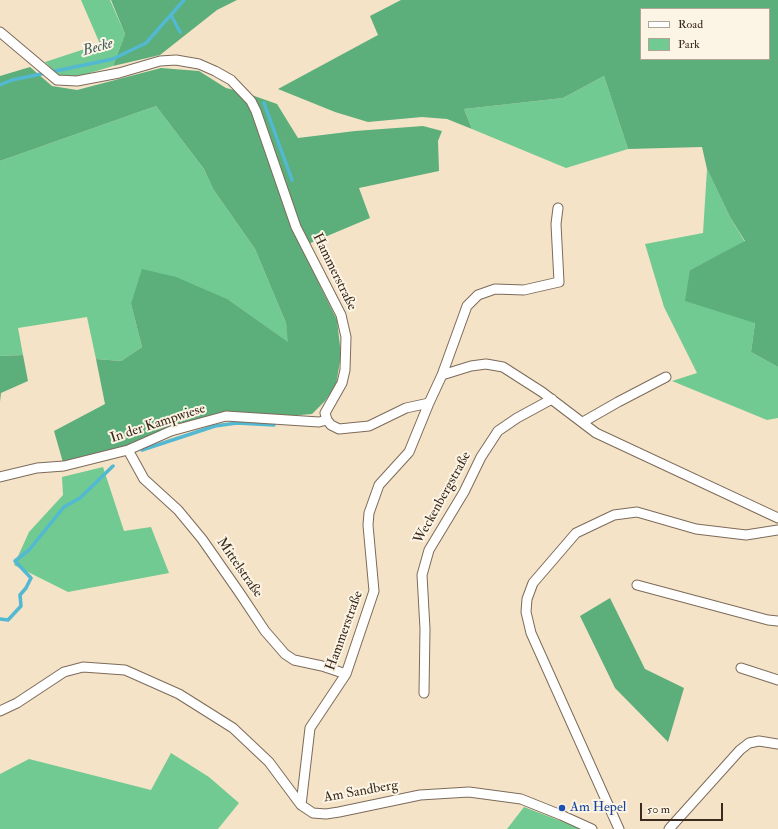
<!DOCTYPE html>
<html>
<head>
<meta charset="utf-8">
<style>
	body { margin:0 }
	#map { position:relative; width:778px; height:829px; overflow:hidden; background:#f5e3c8; font-family:"IM FELL Double Pica",serif }
	canvas { display:block }
	.legend { position:absolute; left:640px; top:8px; width:130px; height:52px; box-sizing:border-box; background:#fcf5e5; border:1px solid #afa495; margin:0; padding:5px 7px; list-style:none; font-size:12px; color:#3b2a1e }
	.legend li { display:flex; align-items:center; gap:8px; height:20px }
	.legend b { width:20px; border:1px solid #afa495 }
	.scale { position:absolute; left:640px; top:803px; width:83px; height:18px; box-sizing:border-box; border:2px solid #3b2a1e; border-top:0; padding-left:5px; font-size:12px; line-height:14px; white-space:nowrap; color:#3b2a1e; -webkit-text-stroke:3px #fcf5e5; paint-order:stroke }
</style>
</head>
<body>
<div id="map">
<canvas width="778" height="829"></canvas>
<ul class="legend">
<li><b style="height:5px;background:#fff"></b>Road</li>
<li><b style="height:11px;background:#71ca91"></b>Park</li>
</ul>
<div class="scale">50 m</div>
</div>
<script>
const c = document.querySelector('canvas').getContext('2d');
c.lineJoin = 'round';
function fill(path, color) {
  c.fillStyle = color;
  c.fill(path, 'evenodd');
}
function poly(rows) {
  const path = new Path2D();
  for (const r of rows) {
    path.moveTo(r[0], r[1]);
    for (let i = 2; i < r.length; i += 2) path.lineTo(r[i], r[i + 1]);
  }
  return path;
}
function strokePath(path, color, width, dash) {
  c.strokeStyle = color;
  c.lineWidth = width;
  c.lineCap = dash ? 'butt' : 'round';
  c.setLineDash(dash || []);
  c.stroke(path);
}
function label(font, color, halo, rows, align = 'center') {
  c.font = font + ' "IM FELL Double Pica",serif';
  c.lineWidth = 4;
  c.setLineDash([]);
  c.textBaseline = 'middle';
  c.strokeStyle = halo;
  c.fillStyle = color;
  for (const [text, x, y, turn = 0] of rows) {
    c.save();
    c.translate(x, y);
    c.rotate((+turn || 0) * Math.PI / 180);
    c.textAlign = isNaN(turn) ? turn : align;
    if (halo) c.strokeText(text, 0, 0);
    c.fillText(text, 0, 0);
    c.restore();
  }
}
fill(poly([
	[81,0,110,0,125,34,113,66,80,76,59,76,45,62,100,44],
	[604,76,628,149,566,168,472,129,464,109,563,98],
	[156,106,204,169,213,189,255,249,286,323,289,343,229,300,131,304,142,347,121,361,96,359,87,317,18,328,23,355,0,356,0,161],
	[707,169,730,217,745,242,690,270,755,323,751,352,778,367,778,418,767,420,672,381,697,373,664,307,645,244,703,233],
	[103,467,124,531,151,527,169,573,68,592,14,565,29,532,63,495,62,477],
	[171,753,209,777,239,803,218,829,0,829,0,774,29,759,151,790],
	[524,807,582,829,507,829]
]), '#71ca91');
fill(poly([
	[111,0,237,0,217,10,160,55,113,66,125,34],
	[401,0,778,0,778,367,751,352,755,323,685,301,690,270,745,241,730,217,707,169,702,147,628,149,604,76,563,98,464,109,472,129,447,119,422,117,368,122,335,112,278,89,378,35,370,16],
	[641,9,769,9,769,59,641,59],
	[30,67,52,86,77,90,161,68,199,71,226,88,246,93,277,104,298,138,355,131,423,126,442,131,438,141,439,171,359,188,370,218,301,247,337,320,341,355,336,385,325,401,312,414,266,418,226,416,64,466,54,431,105,404,96,359,121,361,142,347,131,304,142,269,176,277,229,300,288,342,286,323,255,249,213,189,204,169,156,106,0,161,0,76],
	[23,355,28,381,1,393,0,402,0,356],
	[610,598,645,669,684,688,668,742,615,688,580,616]
]), '#5cae7b');
strokePath(poly([
	[171,15,180,32],
	[0,85,12,80,113,59,146,43,184,0],
	[264,103,292,180],
	[142,450,215,426,237,423,274,425],
	[0,619,8,620,21,606,20,595,26,588,31,578,15,561,29,550,64,507,80,498,113,466]
]), '#53b8d1', 3.5);
const street = poly([
	[0,32,57,80,77,81,119,73,160,61,176,60,199,64,215,71,231,80,251,101,256,111,296,227,341,315,346,337,345,370,342,383,325,413,327,420,331,425,339,429,369,426,406,408,429,403,409,452,379,485,369,513,368,525,374,591,346,674,310,728,301,805],
	[442,375,471,366,486,364,503,367,542,392,596,433,778,518],
	[429,403,442,375,467,306,478,295,495,289,524,290,559,282,556,224,558,208],
	[583,422,618,402,666,377],
	[128,450,144,479,178,510,202,539,239,592,265,631,285,654,294,660,322,666,346,674],
	[0,477,37,468,64,466,128,450,171,431,226,416,319,422,327,420],
	[637,585,768,620,778,621],
	[741,668,778,680],
	[424,693,425,629,422,575,429,550,464,492,481,457,498,431,517,418,552,399],
	[0,711,17,703,64,672,83,667,125,670,179,694,233,728,269,762,301,805,313,813,326,814,339,812,420,795,469,792,521,799,561,815,592,829],
	[619,829,531,633,526,612,527,599,533,583,576,533,614,515,637,512,696,529,746,535,778,530],
	[669,829,740,750,749,743,759,741,778,744]
]);
strokePath(street, '#7c6b5a', 11);
strokePath(street, '#fff', 9);
for (const [x, y, r, color] of [
	[562,808,4,"#1a4fb4"]
]) {
  const dot = new Path2D();
  dot.arc(x, y, r, 0, 2 * Math.PI);
  c.fillStyle = color;
  c.fill(dot);
  strokePath(dot, '#fcf5e5', 1.5);
}
label('14px', '#3b2a1e', '#fcf5e5', [
	["Hammerstraße",334,272,64],
	["In der Kampwiese",158,424,-18],
	["Weckenbergstraße",443,498,-61],
	["Mittelstraße",239,568,55],
	["Hammerstraße",345,631,-70],
	["Am Sandberg",361,792,-10]
]);
label('14px', '#164399', '#fcf5e5', [
	["Am Hepel",570,808]
], 'left');
label('italic 15px', '#435c5d', '#fcf5e5', [
	["Becke",98,48,-16]
]);
</script>
</body>
</html>
